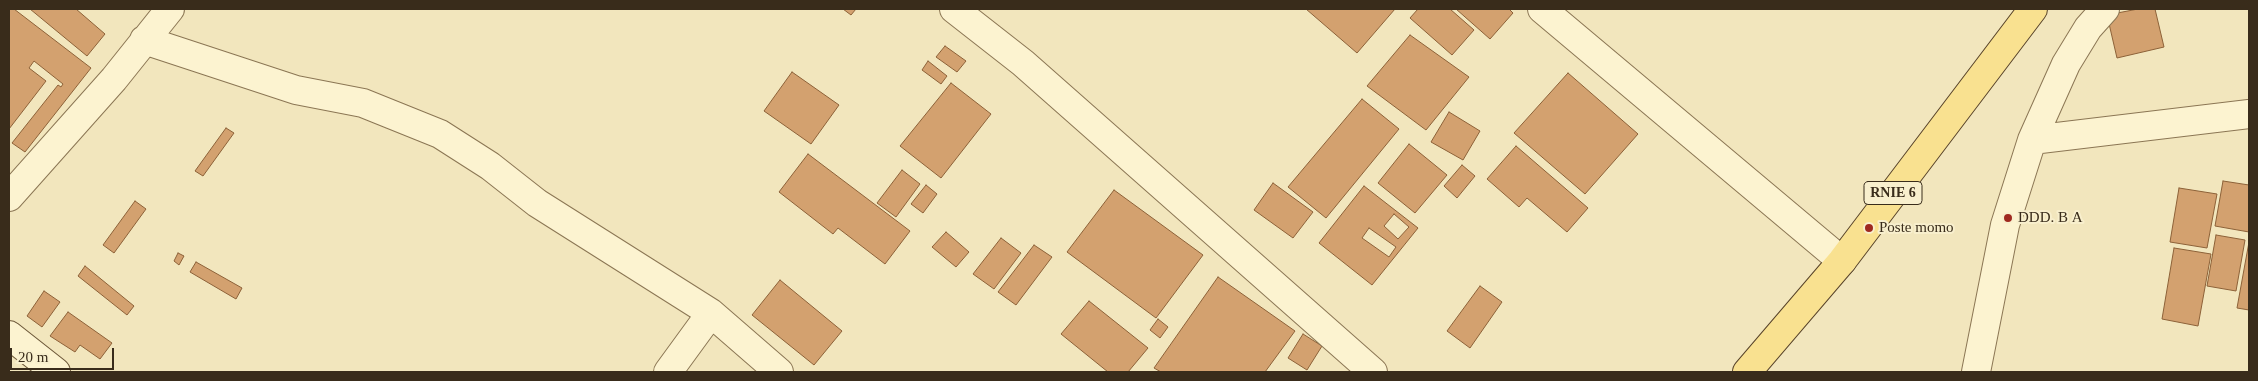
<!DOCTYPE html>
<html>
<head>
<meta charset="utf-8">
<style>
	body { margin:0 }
	#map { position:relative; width:2258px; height:381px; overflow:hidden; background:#f2e6bd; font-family:Georgia,serif }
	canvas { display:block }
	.frame { position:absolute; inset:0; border:10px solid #392c1b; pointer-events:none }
	.scale { position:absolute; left:10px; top:348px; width:104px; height:22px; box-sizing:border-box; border:2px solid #392c1b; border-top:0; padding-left:6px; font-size:15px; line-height:18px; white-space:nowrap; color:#392c1b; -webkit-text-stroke:4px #f8efcd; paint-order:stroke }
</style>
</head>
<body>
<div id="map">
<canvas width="2258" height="381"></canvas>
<div class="frame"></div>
<div class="scale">20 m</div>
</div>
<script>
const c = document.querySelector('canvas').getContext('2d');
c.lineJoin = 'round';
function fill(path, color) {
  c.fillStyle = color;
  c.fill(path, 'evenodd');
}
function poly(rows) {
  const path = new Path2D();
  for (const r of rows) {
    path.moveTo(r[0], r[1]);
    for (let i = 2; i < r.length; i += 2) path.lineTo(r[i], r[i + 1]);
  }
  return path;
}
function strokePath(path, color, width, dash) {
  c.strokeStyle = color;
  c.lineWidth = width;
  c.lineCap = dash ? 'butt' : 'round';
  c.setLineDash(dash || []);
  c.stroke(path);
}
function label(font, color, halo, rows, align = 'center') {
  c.font = font + ' Georgia,serif';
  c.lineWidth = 4;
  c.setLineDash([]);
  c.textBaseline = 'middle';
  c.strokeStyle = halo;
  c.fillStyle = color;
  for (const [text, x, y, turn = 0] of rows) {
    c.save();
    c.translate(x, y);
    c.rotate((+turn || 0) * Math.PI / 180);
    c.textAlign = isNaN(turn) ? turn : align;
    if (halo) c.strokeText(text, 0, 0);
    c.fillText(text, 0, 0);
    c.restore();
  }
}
const building = poly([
	[9,9,14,9,91,68,25,152,12,143,58,85,61,87,63,84,34,61,29,68,46,81,9,129,9,9],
	[30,9,76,9,105,34,87,56,30,9],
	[843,9,856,9,851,15,843,9],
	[1306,9,1395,9,1357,53,1306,9],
	[1418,9,1450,9,1474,30,1452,55,1410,18,1418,9],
	[1456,9,1509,9,1513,13,1490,39,1456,9],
	[2138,9,2155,9,2164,47,2117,58,2107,15,2138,9],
	[1410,35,1469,77,1426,130,1367,86,1410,35],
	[945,46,966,61,957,72,936,57,945,46],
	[928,61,947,76,941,84,922,70,928,61],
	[792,72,839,105,811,144,764,111,792,72],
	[1568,73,1638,134,1585,194,1514,133,1568,73],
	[951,83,991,114,941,178,900,146,951,83],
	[1362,99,1399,129,1326,218,1288,187,1362,99],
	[1449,112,1480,131,1463,160,1431,142,1449,112],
	[226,128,234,133,203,176,195,171,226,128],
	[1409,144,1447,175,1415,213,1378,183,1409,144],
	[1516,146,1588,208,1567,232,1527,198,1519,207,1487,179,1516,146],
	[808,154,910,231,885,264,838,228,833,234,779,192,808,154],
	[1462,165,1475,176,1457,198,1444,186,1462,165],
	[902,170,920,184,896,217,877,203,902,170],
	[2223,181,2249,185,2249,232,2215,226,2223,181],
	[1273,183,1313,212,1293,238,1254,210,1273,183],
	[926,185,937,194,923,213,911,204,926,185],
	[1364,186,1418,228,1372,285,1319,243,1364,186],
	[2179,188,2217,194,2207,248,2170,242,2179,188],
	[1114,190,1203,255,1156,318,1067,252,1114,190],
	[135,201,146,209,114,253,103,245,135,201],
	[1394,214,1409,227,1398,239,1384,226,1394,214],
	[1369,228,1396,247,1389,257,1362,238,1369,228],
	[946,232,969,252,956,267,932,247,946,232],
	[2216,235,2245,240,2236,291,2207,286,2216,235],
	[1001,238,1021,253,994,289,973,274,1001,238],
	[2249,242,2249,310,2237,308,2249,242],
	[1034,245,1052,257,1016,305,998,292,1034,245],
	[2174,248,2211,254,2198,326,2162,319,2174,248],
	[178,253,184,256,179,265,174,261,178,253],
	[196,262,242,288,236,299,190,272,196,262],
	[85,266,134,306,127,315,78,276,85,266],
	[1218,277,1295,331,1265,372,1161,372,1154,368,1218,277],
	[780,280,842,331,814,365,752,315,780,280],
	[1480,286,1502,302,1470,348,1447,331,1480,286],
	[44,291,60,302,42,327,27,316,44,291],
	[1089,301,1148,348,1128,372,1108,372,1061,334,1089,301],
	[68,312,112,343,100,359,80,345,75,352,50,336,68,312],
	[1158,319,1168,327,1160,338,1150,330,1158,319],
	[1303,334,1322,346,1307,370,1288,358,1303,334]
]);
fill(building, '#d3a16f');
strokePath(building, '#8c6138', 1);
const street = poly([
	[954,9,1023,63,1373,372],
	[1542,9,1842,261],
	[144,40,296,90,363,103,440,134,490,166,537,203,711,313,779,372],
	[2032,140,2249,114],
	[9,197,114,79,170,9],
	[668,372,711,313],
	[1976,372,2005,225,2032,140,2066,64,2088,28,2105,9]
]);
const secondary = poly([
	[9,335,56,372]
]);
const primary = poly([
	[1747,372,1842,261,2033,9]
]);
strokePath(street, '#8b7654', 30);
strokePath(secondary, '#6c5738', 30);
strokePath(primary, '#584329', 30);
strokePath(street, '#fcf3d0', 28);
strokePath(secondary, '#fcf3d0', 28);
strokePath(primary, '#f9e190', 28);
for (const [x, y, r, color] of [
	[2008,218,5,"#9f291f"],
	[1869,228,5,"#9f291f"]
]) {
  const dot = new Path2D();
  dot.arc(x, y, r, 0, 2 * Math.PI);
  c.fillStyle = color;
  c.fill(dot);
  strokePath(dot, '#f8efcd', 2);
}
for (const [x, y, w] of [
	[1893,193,58]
]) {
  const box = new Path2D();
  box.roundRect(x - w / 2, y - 11.5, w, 23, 4);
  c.fillStyle = '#f8efcd';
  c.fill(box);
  strokePath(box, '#392c1b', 1);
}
label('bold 14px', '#392c1b', null, [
	["RNIE 6",1893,193]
]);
label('15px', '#392c1b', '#f8efcd', [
	["DDD. B A",2018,218],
	["Poste momo",1879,228]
], 'left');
</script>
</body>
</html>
